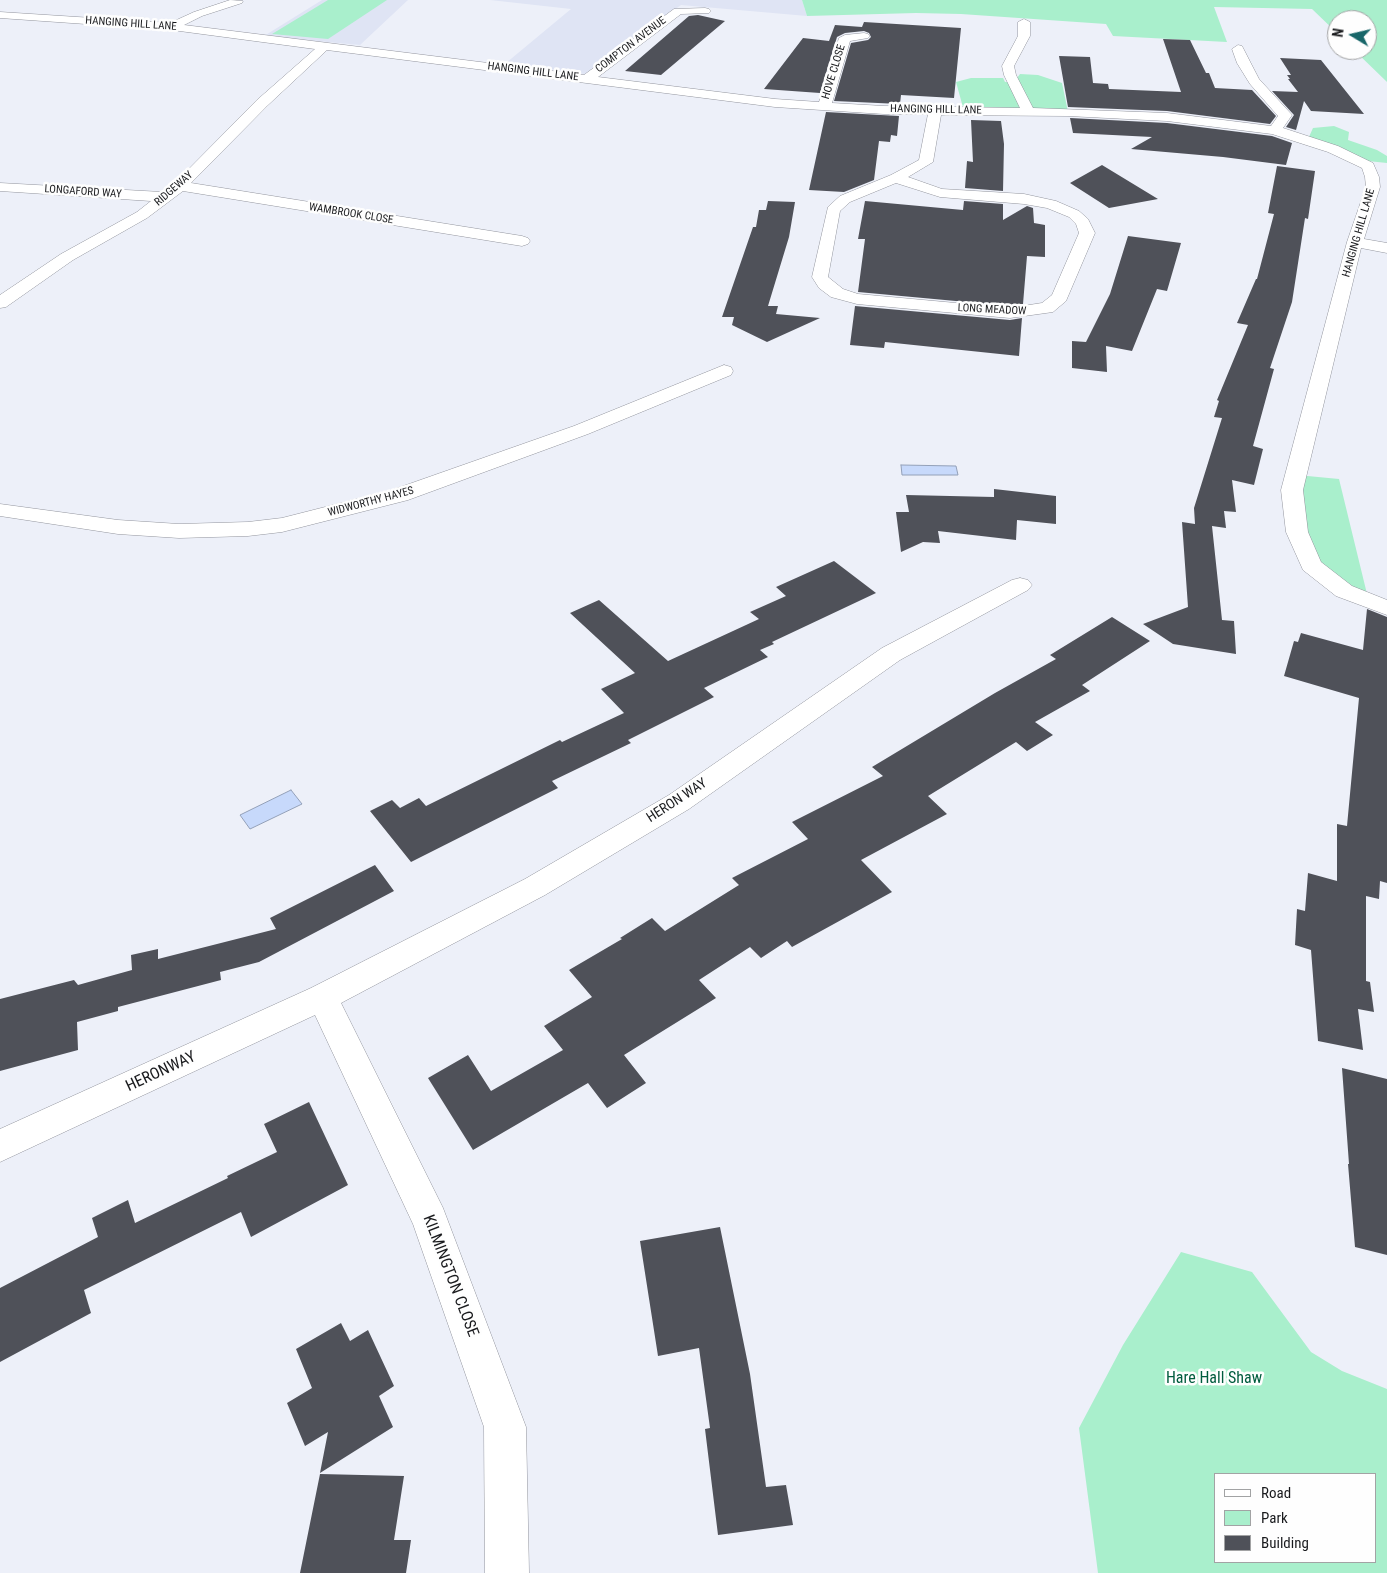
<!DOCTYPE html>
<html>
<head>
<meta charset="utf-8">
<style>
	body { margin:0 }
	#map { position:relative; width:1387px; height:1573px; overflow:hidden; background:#edf0f9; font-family:"Roboto Condensed",sans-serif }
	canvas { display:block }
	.legend { position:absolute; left:1214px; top:1473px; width:162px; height:90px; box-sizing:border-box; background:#fefefe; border:1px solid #a2a3a4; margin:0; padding:6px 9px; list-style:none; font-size:15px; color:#191a1d }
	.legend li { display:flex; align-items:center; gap:10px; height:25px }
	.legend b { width:25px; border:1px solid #a2a3a4 }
	.north { position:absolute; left:1327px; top:10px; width:50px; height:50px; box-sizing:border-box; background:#fefefe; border:1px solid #a2a3a4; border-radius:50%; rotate:279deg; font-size:14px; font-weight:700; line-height:20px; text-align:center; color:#191a1d }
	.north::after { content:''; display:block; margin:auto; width:18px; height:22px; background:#186669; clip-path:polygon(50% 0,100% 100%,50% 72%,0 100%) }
</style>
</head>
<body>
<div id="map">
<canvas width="1387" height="1573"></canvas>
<ul class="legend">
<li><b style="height:6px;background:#fff"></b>Road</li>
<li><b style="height:14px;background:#a9efcc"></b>Park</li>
<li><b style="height:14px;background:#4f5159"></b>Building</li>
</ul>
<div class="north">N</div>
</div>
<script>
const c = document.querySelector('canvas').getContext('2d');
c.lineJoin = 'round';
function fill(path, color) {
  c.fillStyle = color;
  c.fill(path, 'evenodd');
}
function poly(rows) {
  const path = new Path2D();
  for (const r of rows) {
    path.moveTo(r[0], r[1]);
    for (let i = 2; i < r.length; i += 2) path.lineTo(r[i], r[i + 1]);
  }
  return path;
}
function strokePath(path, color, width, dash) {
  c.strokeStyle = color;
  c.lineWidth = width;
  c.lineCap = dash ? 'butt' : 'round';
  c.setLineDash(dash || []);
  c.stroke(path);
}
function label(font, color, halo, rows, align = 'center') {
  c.font = font + ' "Roboto Condensed",sans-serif';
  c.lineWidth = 5;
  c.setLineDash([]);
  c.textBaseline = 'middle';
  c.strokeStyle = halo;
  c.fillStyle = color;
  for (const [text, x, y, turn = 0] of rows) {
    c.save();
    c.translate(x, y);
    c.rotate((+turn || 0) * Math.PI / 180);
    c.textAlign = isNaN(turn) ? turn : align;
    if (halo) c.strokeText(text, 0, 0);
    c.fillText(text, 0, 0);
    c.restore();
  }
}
fill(poly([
	[322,0,408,0,360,45,264,36],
	[490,0,802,0,807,16,681,5,585,74,506,63,571,9]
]), '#dfe4f4');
fill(poly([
	[328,0,387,0,328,39,272,34],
	[802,0,1387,0,1387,82,1354,50,1367,50,1367,20,1337,20,1337,33,1312,9,1214,7,1227,42,1113,36,1106,24,961,14,916,13,807,16],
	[1020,74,1038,75,1062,83,1068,112,964,111,956,82,971,78,1003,78,1005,82,1014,82],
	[1334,126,1349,132,1348,140,1377,150,1387,156,1387,163,1358,160,1308,139,1313,128],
	[1297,475,1339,479,1367,594,1311,565],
	[1181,1252,1252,1272,1311,1352,1342,1371,1387,1389,1387,1573,1098,1573,1079,1428,1123,1345],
	[1216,1474,1376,1474,1376,1562,1216,1562]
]), '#a9efcc');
const water = poly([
	[901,465,956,466,958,475,902,475,901,465],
	[291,790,302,804,250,829,240,815,291,790]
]);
fill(water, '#c7d9fb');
strokePath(water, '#93a0b8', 1);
fill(poly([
	[698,15,725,21,661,75,625,71,689,16],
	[864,22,961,28,954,98,901,95,900,104,834,101,851,43,868,40,871,37,869,33,864,31,845,33,837,37,820,93,764,89,803,38,829,41,835,25,862,27],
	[1163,39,1190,40,1206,73,1209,73,1215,88,1252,90,1276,116,1270,124,1167,111,1068,107,1059,56,1090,57,1093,83,1108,84,1109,89,1181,92],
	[1280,58,1321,60,1364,114,1311,111,1304,101,1296,130,1286,127,1294,115,1272,91,1298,92,1288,79,1290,79,1287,75,1291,75],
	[826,112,899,116,897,136,891,135,890,142,879,141,874,180,844,192,809,190],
	[1070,118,1167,123,1272,136,1292,143,1286,165,1223,157,1131,149,1152,137,1073,133],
	[971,120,1001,121,1004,144,1003,191,965,188,967,161,973,162],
	[1102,165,1158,199,1109,208,1070,183],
	[1277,166,1315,171,1308,219,1305,218,1292,302,1270,368,1274,369,1253,446,1263,449,1254,485,1232,480,1236,512,1224,511,1226,528,1212,526,1222,620,1234,621,1236,654,1173,644,1143,624,1188,607,1182,522,1195,524,1194,508,1222,418,1214,417,1219,401,1217,400,1248,325,1237,323,1256,279,1257,279,1274,214,1268,213],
	[768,201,795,202,789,237,768,306,778,306,776,314,820,318,767,342,732,325,734,317,722,317,753,227,756,227,759,210,766,210],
	[865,201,963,210,964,201,1003,204,1003,220,1027,206,1033,208,1034,223,1045,225,1045,257,1027,256,1023,304,1010,306,858,292,865,239,858,239],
	[1128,236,1181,243,1167,291,1157,289,1132,351,1106,346,1107,372,1072,368,1072,341,1086,342,1110,294],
	[855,306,1010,320,1022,318,1019,356,885,342,884,348,850,345],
	[994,489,1056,496,1056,524,1017,520,1016,540,938,531,940,543,923,542,901,552,896,512,909,512,906,495,994,497],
	[834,561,876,593,772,642,774,644,760,650,768,657,704,688,714,697,628,740,631,743,552,781,558,788,411,862,370,811,392,800,400,808,419,798,426,806,560,740,562,742,624,713,601,689,635,673,570,613,599,600,668,661,759,619,750,612,786,596,776,587],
	[1367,609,1387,617,1387,883,1380,881,1379,899,1366,896,1366,981,1370,982,1374,1012,1358,1009,1363,1050,1318,1041,1311,950,1295,945,1297,909,1305,911,1308,873,1337,881,1337,824,1347,826,1359,698,1284,676,1294,641,1298,642,1301,633,1363,650],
	[1112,617,1150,641,1082,685,1090,691,1035,722,1053,735,1027,751,1016,742,928,796,947,814,861,860,892,892,792,947,787,941,761,958,750,947,699,980,716,998,624,1055,646,1083,607,1108,588,1083,473,1150,428,1078,468,1055,491,1091,563,1050,544,1026,592,997,569,970,622,939,620,938,652,918,665,931,739,885,732,878,808,839,792,822,883,776,872,767,995,693,1056,659,1050,655],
	[375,865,394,891,259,962,220,972,221,980,118,1007,118,1011,77,1022,78,1050,0,1071,0,999,74,980,78,985,132,970,131,955,158,949,158,959,276,929,270,918],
	[1342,1068,1387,1079,1387,1255,1355,1247,1348,1164,1349,1164],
	[309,1102,348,1185,251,1237,241,1212,84,1290,91,1313,0,1362,0,1288,98,1237,92,1218,128,1200,135,1223,228,1178,227,1176,277,1152,264,1124],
	[720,1227,750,1374,766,1487,786,1485,793,1525,718,1535,705,1429,710,1428,699,1348,658,1356,640,1241],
	[341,1323,350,1341,368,1330,394,1386,379,1396,393,1427,320,1473,328,1432,305,1446,287,1403,312,1388,296,1349],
	[320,1474,404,1476,394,1540,411,1540,406,1573,300,1573]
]), '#4f5159');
const minor = poly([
	[230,0,243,1,242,3,202,16,184,25,584,75,674,9,705,8,709,9,711,11,709,13,681,14,598,77,775,99,819,102,839,38,845,35,864,33,868,34,870,36,868,38,850,41,832,103,884,106,1020,108,1004,75,1002,66,1018,36,1018,22,1024,19,1030,22,1030,36,1014,66,1016,75,1033,108,1167,113,1271,126,1278,116,1250,84,1237,63,1232,49,1238,45,1242,46,1259,79,1292,115,1283,128,1338,146,1373,163,1379,177,1380,187,1364,239,1387,243,1387,253,1361,248,1303,490,1308,532,1321,562,1352,586,1387,600,1387,615,1336,596,1303,570,1286,532,1281,490,1347,242,1366,187,1365,177,1362,168,1328,152,1272,134,1167,121,1068,116,941,115,933,162,908,177,942,189,1024,194,1056,201,1079,211,1088,219,1095,233,1066,301,1053,312,1010,318,857,304,831,297,819,288,812,277,828,207,840,196,891,175,919,160,928,114,884,114,775,107,327,50,267,106,191,183,522,236,528,238,530,241,528,244,522,246,183,191,147,218,73,260,6,307,0,308,0,295,61,254,137,212,151,201,0,191,0,183,162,192,175,183,257,100,315,49,172,30,0,18,0,12,170,23,194,12,230,0],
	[896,183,940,197,1024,204,1047,208,1069,217,1076,224,1079,233,1052,295,1042,303,1010,308,858,294,843,289,828,277,840,211,850,202,896,183],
	[724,365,731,367,733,371,731,375,588,434,408,500,282,532,248,536,179,538,118,534,0,516,0,504,118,520,179,524,248,522,282,518,392,490,574,426,724,365],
	[1020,578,1028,580,1032,585,1028,590,900,660,689,809,545,895,341,1003,443,1208,526,1427,529,1573,485,1573,484,1427,413,1224,315,1015,0,1162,0,1129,311,988,525,879,669,795,882,648,1012,580,1020,578]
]);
strokePath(minor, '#93959e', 1);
fill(minor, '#fff');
label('11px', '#191a1d', '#fefefe', [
	["HANGING HILL LANE",131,24,4],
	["COMPTON AVENUE",631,45,-37],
	["HANGING HILL LANE",533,72,7],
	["HOVE CLOSE",834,72,-73],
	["HANGING HILL LANE",936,110,1],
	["RIDGEWAY",174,189,-41],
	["LONGAFORD WAY",83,192,4],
	["WAMBROOK CLOSE",351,214,9],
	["HANGING HILL LANE",1359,233,-74],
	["LONG MEADOW",992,310,3],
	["WIDWORTHY HAYES",371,502,-15]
]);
label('14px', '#191a1d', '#fefefe', [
	["HERON WAY",677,801,-33]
]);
label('16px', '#191a1d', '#fefefe', [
	["HERONWAY",161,1072,-25],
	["KILMINGTON CLOSE",450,1276,69]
]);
label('16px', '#005c3e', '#fefefe', [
	["Hare Hall Shaw",1214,1379]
]);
</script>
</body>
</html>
